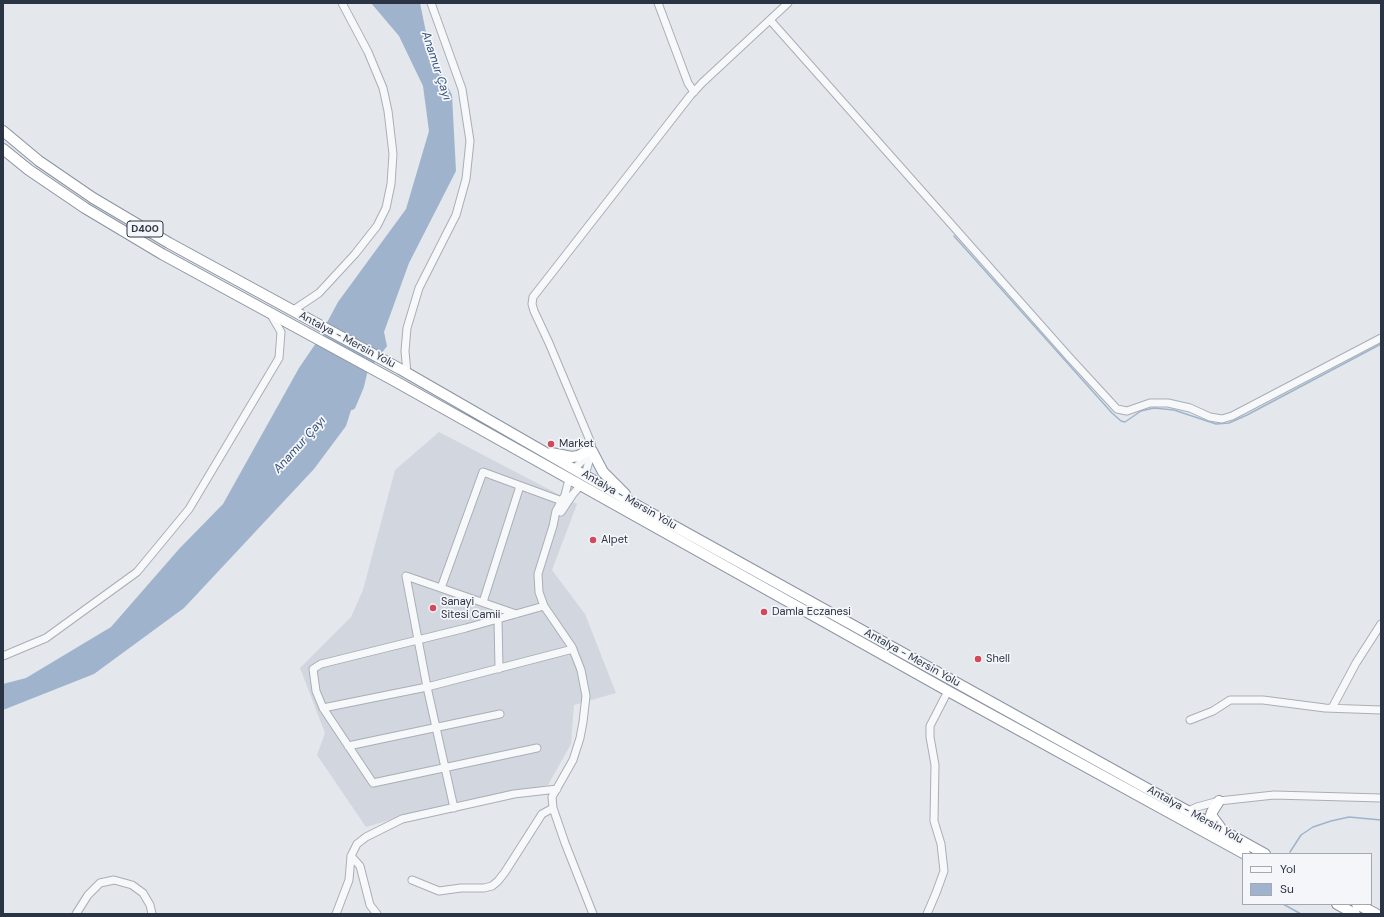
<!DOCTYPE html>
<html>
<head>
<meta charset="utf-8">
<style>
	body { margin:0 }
	#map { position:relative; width:1384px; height:917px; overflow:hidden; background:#e4e7ec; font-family:"DM Sans",sans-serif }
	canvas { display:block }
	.frame { position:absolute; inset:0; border:4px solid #2b3445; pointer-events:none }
	.legend { position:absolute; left:1242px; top:853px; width:130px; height:52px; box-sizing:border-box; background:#f4f6f9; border:1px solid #a4a8b1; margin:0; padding:5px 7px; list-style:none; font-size:12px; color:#2b3445 }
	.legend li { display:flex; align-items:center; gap:8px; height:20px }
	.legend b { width:20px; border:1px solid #a4a8b1 }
</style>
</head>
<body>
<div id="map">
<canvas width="1384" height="917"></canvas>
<div class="frame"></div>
<ul class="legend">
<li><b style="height:5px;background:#f7f8fa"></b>Yol</li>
<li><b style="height:11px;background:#9fb4cc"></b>Su</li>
</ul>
</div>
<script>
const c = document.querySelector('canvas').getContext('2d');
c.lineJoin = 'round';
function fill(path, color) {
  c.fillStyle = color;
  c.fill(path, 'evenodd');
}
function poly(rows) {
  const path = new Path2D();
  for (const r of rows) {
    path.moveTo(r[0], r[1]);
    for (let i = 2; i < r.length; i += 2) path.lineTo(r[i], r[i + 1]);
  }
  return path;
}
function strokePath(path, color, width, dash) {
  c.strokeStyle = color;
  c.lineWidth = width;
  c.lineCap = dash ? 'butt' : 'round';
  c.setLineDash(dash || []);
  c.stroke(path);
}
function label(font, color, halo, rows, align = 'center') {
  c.font = font + ' "DM Sans",sans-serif';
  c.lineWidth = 3.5;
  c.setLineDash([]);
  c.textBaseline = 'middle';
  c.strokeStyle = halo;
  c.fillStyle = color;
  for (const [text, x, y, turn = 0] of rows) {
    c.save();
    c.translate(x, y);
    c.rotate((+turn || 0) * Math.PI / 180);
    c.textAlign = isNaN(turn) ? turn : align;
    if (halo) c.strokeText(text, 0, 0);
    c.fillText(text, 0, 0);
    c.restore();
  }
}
fill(poly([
	[439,432,577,504,552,570,585,614,616,693,574,705,571,744,548,785,410,814,366,827,317,755,325,733,300,668,351,617,363,590,395,470]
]), '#d2d6de');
fill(poly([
	[371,3,420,3,430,52,452,95,456,171,409,263,384,332,387,346,360,382,346,426,314,469,184,608,94,674,3,710,3,684,26,678,111,627,179,549,223,504,299,368,316,343,338,302,406,209,429,131,423,86,399,36]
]), '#9fb4cc');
strokePath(poly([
	[954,236,1112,413,1121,421,1125,422,1141,411,1154,408,1174,410,1216,424,1229,423,1247,415,1381,344],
	[1290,852,1301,835,1313,827,1331,821,1349,817,1381,820],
	[1283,904,1301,914]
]), '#9fb4cc', 1.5);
strokePath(poly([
	[351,405,359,386,363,369]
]), '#9fb4cc', 10);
const minor = poly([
	[658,3,688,83,694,92],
	[770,20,1070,358,1117,409,1127,411,1150,403,1168,403,1190,408,1210,417,1222,419,1232,416,1381,338],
	[292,311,319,293,355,254,377,226,386,208,391,184,393,154,388,111,383,88,368,52,342,3],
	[407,373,405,351,407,328,419,288,456,215,466,179,470,141,462,89,431,3],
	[574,469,582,461,586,452],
	[585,475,592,451,591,443,549,343,534,311,532,304,533,297,690,96,702,83,788,3],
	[569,479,565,495,556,511,553,526,538,574,539,592,544,606,572,647,581,670,586,696,583,722,580,738,573,760,552,797,553,808,565,843,593,914],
	[561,512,573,494,580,486],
	[441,588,483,472,562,501],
	[483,602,520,486],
	[498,619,499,669],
	[3,656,46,638,137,572,189,509,279,358,281,332,270,313],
	[323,708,427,687,573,649],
	[1332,708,1356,663,1381,624],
	[1190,720,1213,711,1230,700,1263,700,1325,708,1381,710],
	[348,746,500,714],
	[537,748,373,783,323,708,316,691,313,669,321,664,466,628,544,606],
	[454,808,427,687,406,576,516,614],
	[1188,811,1197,807,1219,801,1274,795,1381,798],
	[351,856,360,866,370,905,377,914],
	[412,880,439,891,461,888,484,888,492,886,498,881,505,872,542,814,553,808],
	[76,914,88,895,100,883,114,880,132,885,143,893,150,905,152,914],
	[336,914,349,880,351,856,357,844,366,837,402,819,514,794,557,789],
	[927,914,936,893,944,871,941,844,934,821,935,765,930,737,930,726,948,691]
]);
const highway = poly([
	[3,131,39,161,93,198,169,243,400,369,638,506,1265,854],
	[3,149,29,170,85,208,162,254,393,380,948,691,1245,854],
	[592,451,603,472,625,494],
	[551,453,572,457,578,456,587,451],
	[1219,801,1212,812,1211,815,1220,827],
	[1337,904,1355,914],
	[1357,904,1376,914]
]);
strokePath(minor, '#a9aeb7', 9);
strokePath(highway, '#8b94a3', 12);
strokePath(minor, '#f7f8fa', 7);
strokePath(highway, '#fff', 10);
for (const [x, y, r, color] of [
	[551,444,4,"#d1495b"],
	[593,540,4,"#d1495b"],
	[433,608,4,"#d1495b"],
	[764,612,4,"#d1495b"],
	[978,659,4,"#d1495b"]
]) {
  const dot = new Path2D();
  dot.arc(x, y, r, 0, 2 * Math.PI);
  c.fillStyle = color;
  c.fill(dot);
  strokePath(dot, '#f4f6f9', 1.5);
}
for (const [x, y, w] of [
	[145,229,36]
]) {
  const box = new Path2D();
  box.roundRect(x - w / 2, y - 8, w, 16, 3);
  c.fillStyle = '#f4f6f9';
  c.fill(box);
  strokePath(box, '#2b3445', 1);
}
label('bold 10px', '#2b3445', null, [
	["D400",145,229]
]);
label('11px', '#2b3445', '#f4f6f9', [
	["Antalya - Mersin Yolu",347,340,28],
	["Antalya - Mersin Yolu",629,500,30],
	["Antalya - Mersin Yolu",912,658,29],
	["Antalya - Mersin Yolu",1195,815,29]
]);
label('11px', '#2b3445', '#f4f6f9', [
	["Market",559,444],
	["Alpet",601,540],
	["Sanayi",441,602],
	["Sitesi Camii",441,615],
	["Damla Eczanesi",772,612],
	["Shell",986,659]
], 'left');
label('italic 12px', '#34527a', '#f4f6f9', [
	["Anamur Çayı",436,66,72],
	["Anamur Çayı",300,445,-48]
]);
</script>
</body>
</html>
